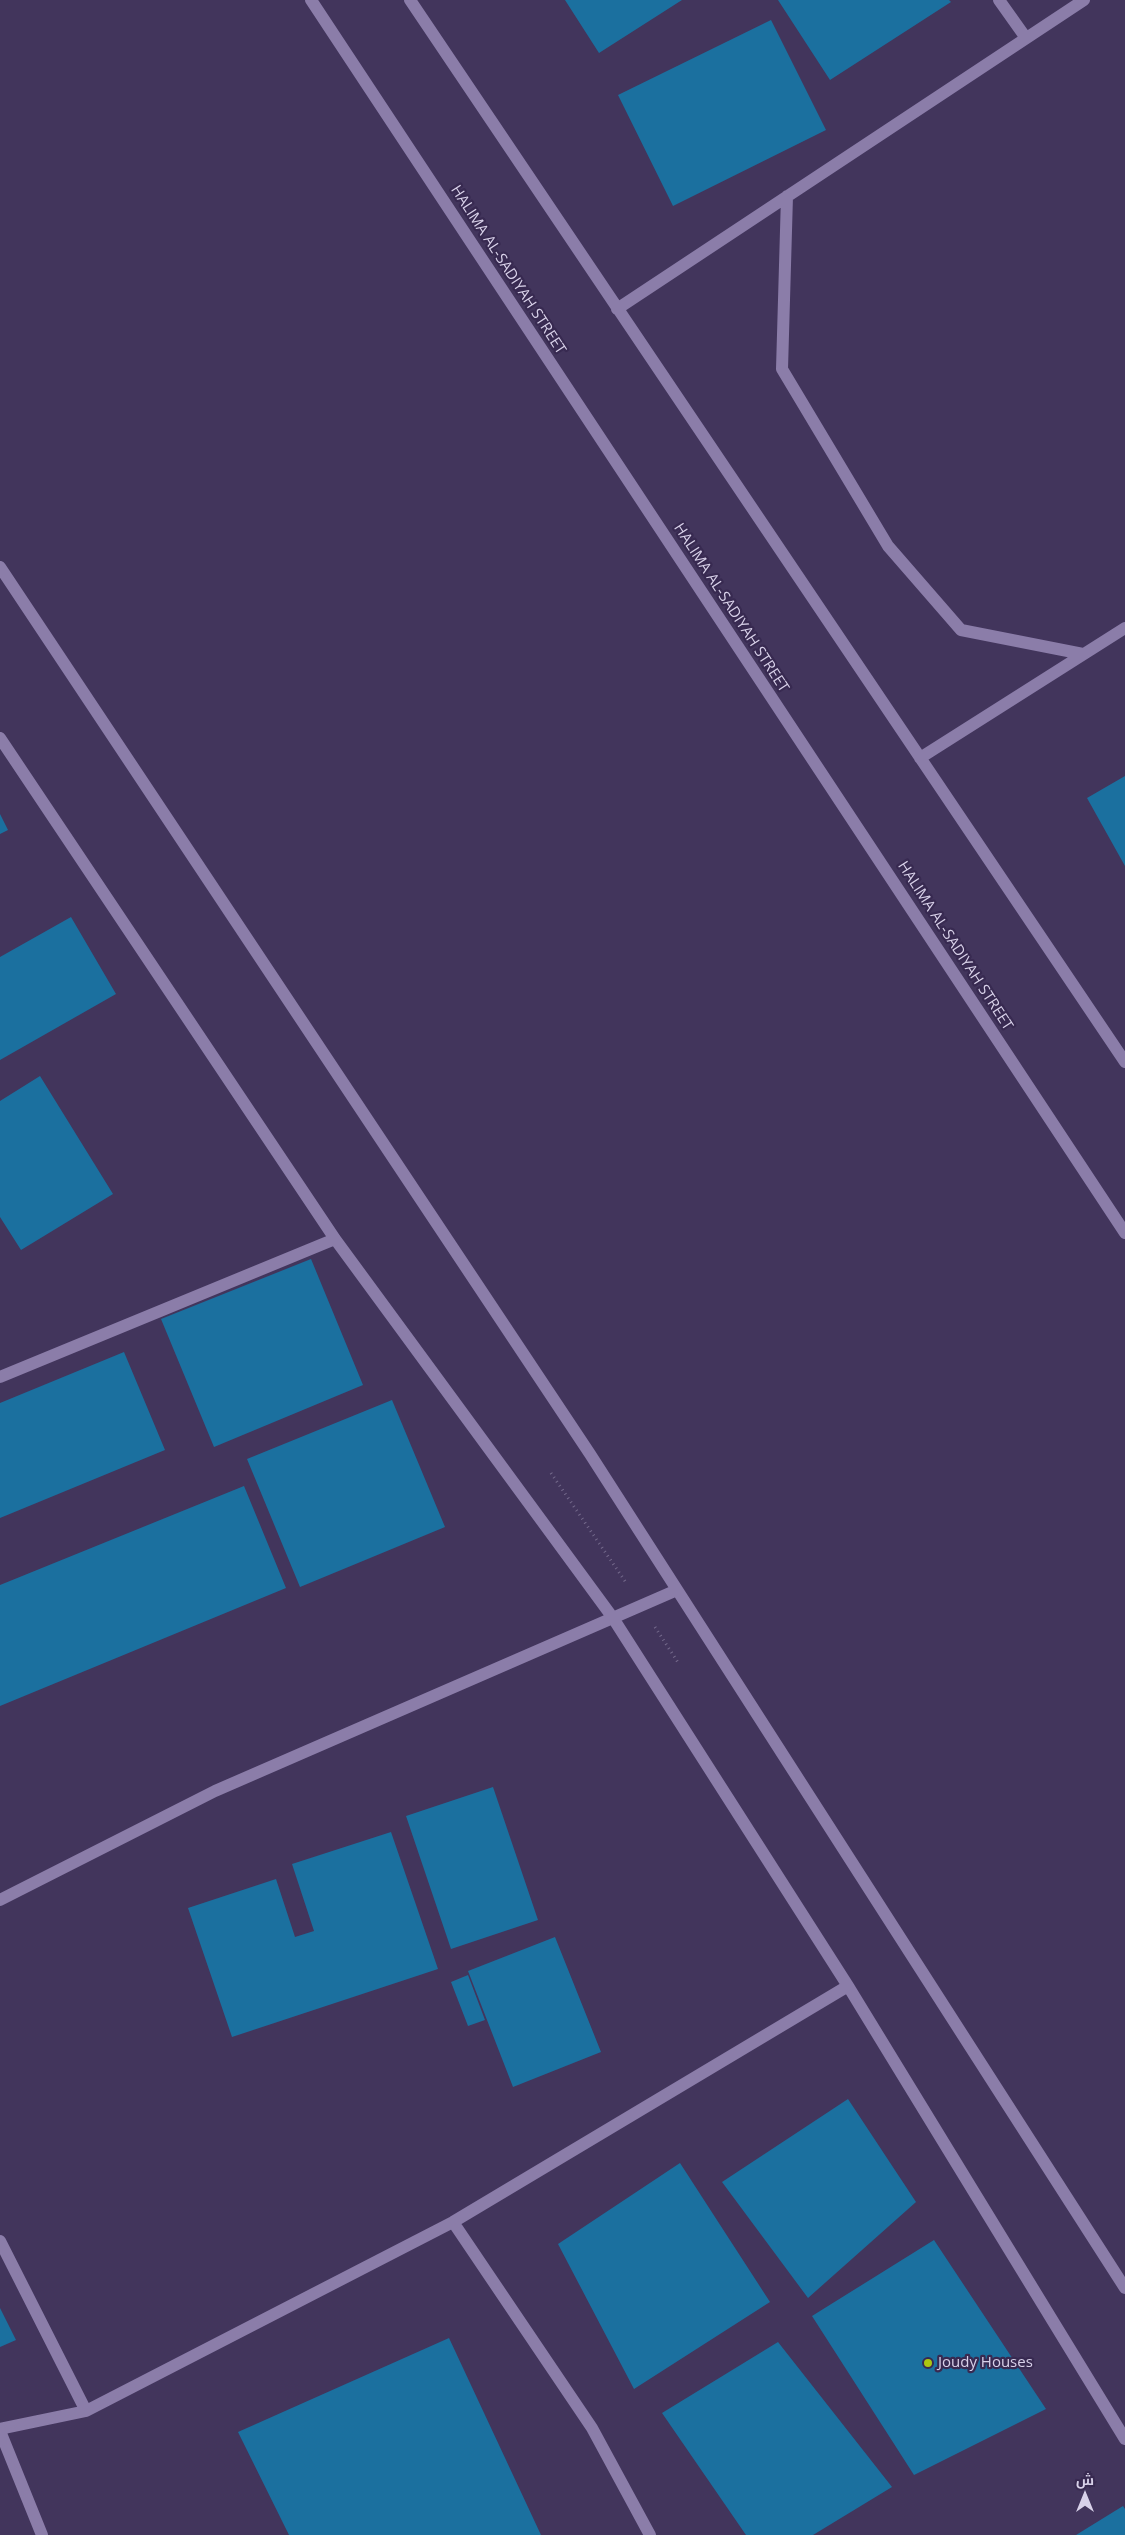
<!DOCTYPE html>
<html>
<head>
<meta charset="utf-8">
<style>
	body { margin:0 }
	#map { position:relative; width:1125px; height:2535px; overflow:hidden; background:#42355c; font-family:"Open Sans",Cairo,sans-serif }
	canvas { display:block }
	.north { position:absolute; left:1060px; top:2470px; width:50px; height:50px; -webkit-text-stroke:4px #382a51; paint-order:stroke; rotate:0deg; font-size:14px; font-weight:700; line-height:20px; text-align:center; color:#d8d1e9 }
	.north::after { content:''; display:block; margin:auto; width:18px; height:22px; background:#d8d1e9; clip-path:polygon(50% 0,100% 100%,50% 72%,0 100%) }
</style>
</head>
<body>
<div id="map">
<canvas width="1125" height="2535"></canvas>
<div class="north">ش</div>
</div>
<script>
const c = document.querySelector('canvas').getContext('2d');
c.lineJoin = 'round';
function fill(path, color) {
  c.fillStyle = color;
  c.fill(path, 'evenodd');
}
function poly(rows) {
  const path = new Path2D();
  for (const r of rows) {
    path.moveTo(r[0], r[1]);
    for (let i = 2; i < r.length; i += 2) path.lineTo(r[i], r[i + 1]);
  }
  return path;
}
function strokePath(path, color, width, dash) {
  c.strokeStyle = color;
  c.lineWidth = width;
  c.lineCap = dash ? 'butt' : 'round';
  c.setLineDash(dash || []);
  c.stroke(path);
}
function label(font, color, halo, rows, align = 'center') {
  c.font = font + ' "Open Sans",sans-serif';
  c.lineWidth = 4.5;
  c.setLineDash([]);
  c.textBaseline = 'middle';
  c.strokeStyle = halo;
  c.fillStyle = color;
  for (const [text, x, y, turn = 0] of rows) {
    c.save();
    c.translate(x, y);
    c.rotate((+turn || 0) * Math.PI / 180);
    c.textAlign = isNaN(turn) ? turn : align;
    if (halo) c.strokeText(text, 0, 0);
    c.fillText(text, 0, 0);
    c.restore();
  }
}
fill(poly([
	[565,0,682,0,599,53],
	[778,0,949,0,951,2,830,80],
	[771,20,826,130,673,206,618,95],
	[1125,776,1125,866,1087,798],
	[0,814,8,830,0,834],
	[71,917,116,994,0,1060,0,957],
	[40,1076,113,1194,21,1250,0,1217,0,1101],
	[311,1259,363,1385,214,1447,161,1319],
	[124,1352,165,1450,0,1518,0,1403],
	[392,1400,445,1527,300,1587,247,1459],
	[244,1486,286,1588,0,1706,0,1585],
	[493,1787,538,1920,451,1949,406,1816],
	[391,1832,438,1969,232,2037,188,1908,276,1879,295,1937,314,1931,292,1864],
	[555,1937,601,2052,513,2087,468,1971],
	[468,1975,485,2020,468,2026,451,1982],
	[848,2099,916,2202,808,2298,722,2182],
	[680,2163,770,2302,634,2389,558,2244],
	[934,2240,1046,2409,914,2475,812,2316],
	[0,2308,16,2340,0,2347],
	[449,2338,541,2535,289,2535,238,2432],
	[778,2342,892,2487,813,2535,746,2535,662,2413],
	[1123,2506,1125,2509,1125,2535,1076,2535]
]), '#1b709f');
strokePath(poly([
	[551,1473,627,1584],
	[655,1627,679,1664]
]), '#756a8c', 3, [1, 4]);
strokePath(poly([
	[410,0,1125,1062],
	[999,0,1026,38],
	[787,196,782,369,888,546,961,630,1083,654],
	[617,309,1084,0],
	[0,567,590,1454,1125,2288],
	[0,738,335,1239,613,1618,848,1986,1125,2439],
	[920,758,1125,628],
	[0,1377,335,1239],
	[0,1900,215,1791,677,1590],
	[453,2222,592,2428,650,2535],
	[0,2241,86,2411],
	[0,2429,86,2411,453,2222,848,1986],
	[0,2431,42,2535]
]), '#8b7da9', 12);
strokePath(poly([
	[311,0,1125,1233]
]), '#8b7da9', 12);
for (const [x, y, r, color] of [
	[928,2363,5,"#acc612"]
]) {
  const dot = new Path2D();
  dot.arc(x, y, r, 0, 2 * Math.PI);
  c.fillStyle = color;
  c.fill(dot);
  strokePath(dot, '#382a51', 2);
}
label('15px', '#d8d1e9', '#382a51', [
	["HALIMA AL-SADIYAH STREET",508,270,57],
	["HALIMA AL-SADIYAH STREET",731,608,57],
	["HALIMA AL-SADIYAH STREET",955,946,57]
]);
label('15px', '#d8d1e9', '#382a51', [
	["Joudy Houses",938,2363]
], 'left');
</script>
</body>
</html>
